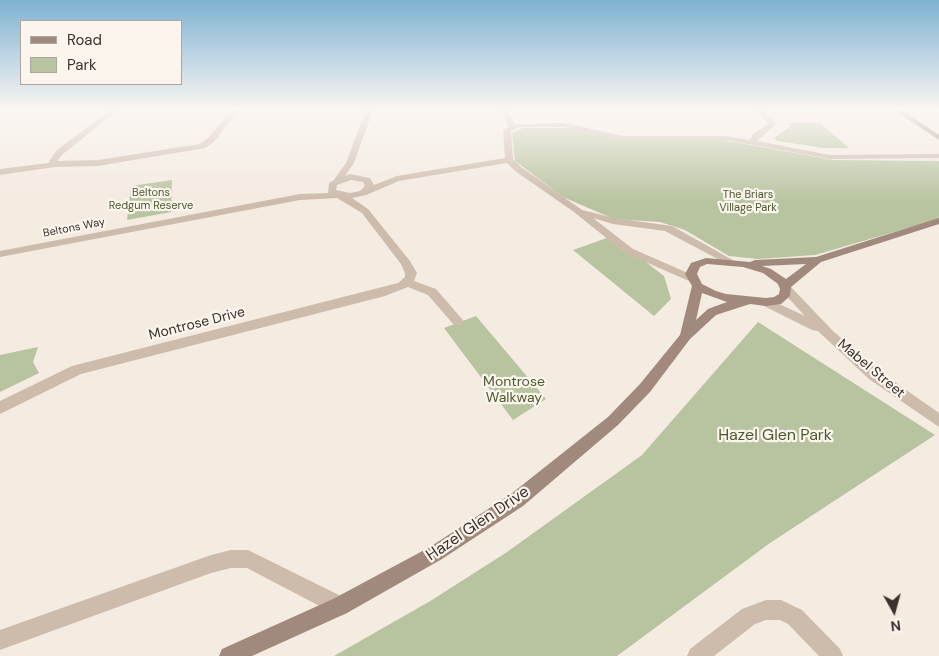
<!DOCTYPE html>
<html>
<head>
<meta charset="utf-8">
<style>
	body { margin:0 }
	#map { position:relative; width:939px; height:656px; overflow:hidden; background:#f4ebe1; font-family:"DM Sans",sans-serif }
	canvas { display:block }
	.legend { position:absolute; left:20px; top:20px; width:162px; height:65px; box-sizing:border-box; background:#fbf5ee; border:1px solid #aea6a0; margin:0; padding:6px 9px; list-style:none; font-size:15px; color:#3b302b }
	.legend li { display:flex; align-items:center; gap:10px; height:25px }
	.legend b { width:25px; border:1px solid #aea6a0 }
	.north { position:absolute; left:869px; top:586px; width:50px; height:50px; -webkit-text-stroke:4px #fbf5ee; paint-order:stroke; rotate:173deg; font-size:14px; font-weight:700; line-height:20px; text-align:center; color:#3b302b }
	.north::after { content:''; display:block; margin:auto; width:18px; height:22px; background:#3b302b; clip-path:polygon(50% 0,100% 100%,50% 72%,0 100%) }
</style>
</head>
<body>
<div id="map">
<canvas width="939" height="656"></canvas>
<ul class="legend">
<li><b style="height:6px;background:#a18a7d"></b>Road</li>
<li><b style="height:14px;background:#b8c4a0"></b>Park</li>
</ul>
<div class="north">N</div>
</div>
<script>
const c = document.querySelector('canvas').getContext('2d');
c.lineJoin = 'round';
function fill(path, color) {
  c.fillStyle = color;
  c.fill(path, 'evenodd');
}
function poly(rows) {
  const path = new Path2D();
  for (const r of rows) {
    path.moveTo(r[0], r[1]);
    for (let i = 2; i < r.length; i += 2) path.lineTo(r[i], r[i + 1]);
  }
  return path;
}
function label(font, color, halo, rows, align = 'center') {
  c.font = font + ' "DM Sans",sans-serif';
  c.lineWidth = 4.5;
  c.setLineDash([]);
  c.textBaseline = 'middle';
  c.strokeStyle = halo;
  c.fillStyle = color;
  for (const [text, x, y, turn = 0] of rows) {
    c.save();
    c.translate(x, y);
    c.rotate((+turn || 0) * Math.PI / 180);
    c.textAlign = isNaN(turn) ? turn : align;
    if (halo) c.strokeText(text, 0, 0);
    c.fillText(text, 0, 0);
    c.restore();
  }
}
fill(poly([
	[788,123,820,123,849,148,823,148,778,141,774,138,791,126],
	[523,128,572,128,622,140,723,140,833,160,939,161,939,219,815,255,758,259,729,256,685,230,660,222,614,219,563,197,515,161,512,133],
	[172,180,171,212,127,220,131,186],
	[607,238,633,252,664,276,671,299,654,316,573,250],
	[476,316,546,399,513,420,444,328],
	[758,322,935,435,770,543,617,656,334,656,432,600,507,552,642,455],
	[38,347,33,362,39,373,0,392,0,355]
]), '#b8c4a0');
fill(poly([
	[110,110,118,110,63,154,57,161,98,160,200,144,208,138,232,110,239,110,214,142,205,148,98,166,55,167,0,175,0,169,48,163,57,150,110,110],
	[366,110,373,110,354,163,345,176,350,174,370,178,374,185,397,176,505,158,503,130,509,127,500,110,507,110,515,124,564,123,623,136,726,136,750,140,753,134,768,124,757,110,764,110,776,124,757,141,830,155,939,154,939,158,830,159,726,140,623,140,564,127,520,127,511,131,513,159,521,167,582,210,614,218,672,226,738,263,737,265,729,265,665,231,613,224,593,218,633,249,697,277,699,279,697,281,689,281,625,253,574,212,515,171,507,163,399,181,366,195,352,198,368,209,410,261,417,273,414,281,436,289,462,319,464,322,462,325,454,325,428,295,408,287,385,296,81,374,0,414,0,401,72,366,398,283,405,277,405,273,401,264,362,213,337,198,300,200,0,257,0,251,300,194,328,193,329,183,334,180,346,163,366,110],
	[351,180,363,182,365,186,360,191,350,193,336,190,337,185,351,180],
	[786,285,790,286,833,331,879,371,939,413,939,427,869,379,818,331,812,330,762,305,760,302,766,298,805,316,780,289,786,285],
	[231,550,248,550,254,553,347,599,350,606,347,613,340,616,333,613,247,568,231,568,211,573,0,650,0,630,211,555,231,550],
	[766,600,781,600,802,610,840,649,843,656,819,656,788,624,780,620,766,620,755,624,714,656,687,656,690,649,742,609,766,600]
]), '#cdbbac');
fill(poly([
	[894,110,902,110,939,135,939,140,894,110],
	[939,218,939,224,821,262,791,287,790,296,781,304,766,306,750,304,716,315,690,339,650,392,618,425,523,506,442,559,347,613,252,656,219,656,222,649,333,599,430,547,511,494,608,417,640,384,680,335,692,286,685,274,691,263,706,258,750,262,755,260,816,257,939,218],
	[707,264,743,267,763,273,778,284,780,289,779,294,774,297,766,298,726,294,716,291,702,284,697,274,700,267,707,264],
	[806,264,786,279,771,269,762,266,806,264],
	[702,293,727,302,708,309,696,320,702,293]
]), '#a18a7d');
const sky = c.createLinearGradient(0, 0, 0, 202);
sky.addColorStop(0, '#7eb2d2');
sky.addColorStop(0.54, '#faf6f2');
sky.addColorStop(1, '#faf6f200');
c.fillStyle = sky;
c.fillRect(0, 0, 939, 202);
label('11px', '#4a5a2e', '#fbf5ee', [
	["Beltons",151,193],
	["Redgum Reserve",151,206],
	["The Briars",748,195],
	["Village Park",748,208]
]);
label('11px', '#3b302b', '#fbf5ee', [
	["Beltons Way",74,228,-11]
]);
label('14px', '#3b302b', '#fbf5ee', [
	["Montrose Drive",197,324,-14],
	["Mabel Street",871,369,40]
]);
label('14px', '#4a5a2e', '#fbf5ee', [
	["Montrose",514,382],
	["Walkway",514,398]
]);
label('16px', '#4a5a2e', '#fbf5ee', [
	["Hazel Glen Park",775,436]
]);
label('16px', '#3b302b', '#fbf5ee', [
	["Hazel Glen Drive",478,524,-34]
]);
</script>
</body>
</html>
